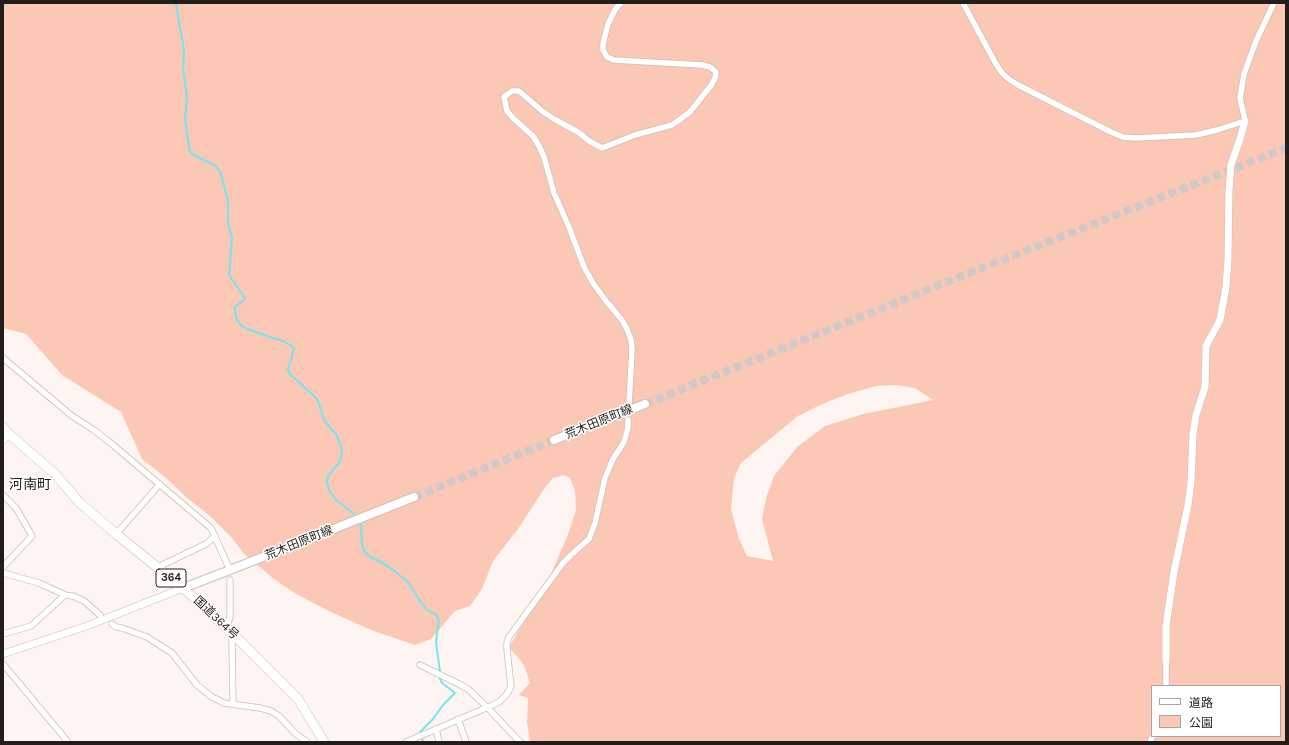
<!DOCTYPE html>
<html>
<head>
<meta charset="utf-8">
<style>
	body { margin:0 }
	#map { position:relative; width:1289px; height:745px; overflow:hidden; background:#fef4f1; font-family:Karla,"Noto Sans JP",sans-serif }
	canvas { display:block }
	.frame { position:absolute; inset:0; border:4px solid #221c1a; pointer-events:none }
	.legend { position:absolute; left:1151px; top:685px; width:130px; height:52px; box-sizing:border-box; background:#fff; border:1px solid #a7a4a3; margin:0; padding:5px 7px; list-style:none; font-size:12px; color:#221c1a }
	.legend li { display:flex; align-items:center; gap:8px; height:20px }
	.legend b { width:20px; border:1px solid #a7a4a3 }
</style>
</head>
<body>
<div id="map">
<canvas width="1289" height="745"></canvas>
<div class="frame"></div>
<ul class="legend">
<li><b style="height:5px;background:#fff"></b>道路</li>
<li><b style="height:11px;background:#fcc8b6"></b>公園</li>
</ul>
</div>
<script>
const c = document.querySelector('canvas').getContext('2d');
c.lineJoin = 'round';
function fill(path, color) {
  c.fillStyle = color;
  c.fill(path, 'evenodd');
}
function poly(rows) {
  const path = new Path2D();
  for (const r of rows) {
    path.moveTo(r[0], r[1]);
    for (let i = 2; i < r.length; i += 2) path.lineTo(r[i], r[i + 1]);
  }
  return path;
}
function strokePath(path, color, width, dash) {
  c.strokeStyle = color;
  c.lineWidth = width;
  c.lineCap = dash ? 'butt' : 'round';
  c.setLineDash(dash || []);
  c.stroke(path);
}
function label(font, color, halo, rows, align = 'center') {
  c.font = font + ' Karla,"Noto Sans JP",sans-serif';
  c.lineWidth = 3;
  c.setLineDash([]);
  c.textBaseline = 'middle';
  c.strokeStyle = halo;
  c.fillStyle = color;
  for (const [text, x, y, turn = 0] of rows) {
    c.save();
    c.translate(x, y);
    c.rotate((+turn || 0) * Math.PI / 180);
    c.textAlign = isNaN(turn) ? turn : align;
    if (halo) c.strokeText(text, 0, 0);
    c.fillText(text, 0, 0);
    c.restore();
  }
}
fill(poly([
	[3,3,1286,3,1286,742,530,742,527,722,528,698,519,695,530,683,524,665,509,647,548,581,567,537,576,510,575,491,570,478,564,475,553,478,546,486,518,529,493,561,482,589,470,606,455,611,431,639,415,645,371,630,331,612,296,594,274,579,244,554,232,538,211,517,186,497,165,477,142,459,121,412,62,375,26,334,3,328],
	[897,385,915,388,933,400,863,414,825,426,797,447,774,476,766,498,762,519,773,561,747,556,739,539,731,509,734,478,741,463,798,416,822,404,848,394,876,386],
	[1152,686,1280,686,1280,736,1152,736]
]), '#fcc8b6');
strokePath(poly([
	[176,3,179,23,184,49,183,68,187,98,185,119,188,141,190,151,194,155,214,165,220,171,225,189,228,201,228,223,232,237,229,275,245,298,244,300,235,307,235,310,237,320,242,326,247,329,285,342,292,346,294,349,288,369,289,373,315,397,318,401,325,422,336,434,341,447,342,453,339,463,328,476,327,482,329,491,336,500,354,514,356,517],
	[358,521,361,526,362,545,365,552,369,556,388,566,408,582,420,601,426,609,436,615,439,620,436,642,440,672,440,679,442,683,455,693,443,705,433,719,420,732,423,742]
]), '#75e4f3', 2);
strokePath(poly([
	[645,404,934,287,1286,148],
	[414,497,554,440]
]), '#d2c9c6', 8, [8, 4]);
const minor = poly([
	[621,3,616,8,608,24,603,44,603,50,607,57,614,60,702,65,710,67,716,72,715,78,712,84,690,112,672,125,635,135,602,148,589,141,578,132,554,119,542,111,519,91,512,91,504,97,507,111,514,119,533,136,539,146,544,157,554,193,569,227,584,267,593,283,606,301,622,320,627,329,631,340,632,349,629,405],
	[963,3,996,64,1002,73,1010,80,1018,85,1111,132,1123,137,1136,138,1196,135,1217,130,1245,121,1240,98,1244,74,1256,41,1274,3],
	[3,358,72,416,94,430,113,445,211,528,230,570],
	[3,495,16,508,32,536,3,567],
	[116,534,160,484],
	[158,567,206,544,215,536],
	[3,573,39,583,65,595,73,596,84,601,100,615],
	[112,624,116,627,122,628,147,637,172,653,197,685,212,697,224,703,260,708,271,711,279,716,296,734,307,742],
	[227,628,230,616,230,580],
	[3,634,31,626,65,595],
	[3,664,68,742],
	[420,665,459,684,468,689,487,707,520,742],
	[1166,686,1166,661],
	[233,704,232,640,233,634],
	[458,719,466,742],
	[436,729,439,742],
	[406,742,493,705,500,701,507,694,511,686,507,650,507,643,509,637,563,563,571,555,589,539,595,523,605,478,613,459,624,442,628,428,628,420],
	[1150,742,1153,736]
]);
const tertiary = poly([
	[3,440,9,434],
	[3,654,87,626,183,588],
	[1166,661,1166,626,1174,572,1188,505,1191,482,1193,434,1196,415,1205,387,1206,346,1220,320,1226,287,1228,259,1229,190,1231,165,1240,139,1245,121]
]);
const secondary = poly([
	[554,440,645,404],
	[183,588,230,570,414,497]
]);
const trunk = poly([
	[3,427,9,434,55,474,79,502,116,534,183,588,227,628,298,699,324,742]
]);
strokePath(minor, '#cdbeb8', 7);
strokePath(tertiary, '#cdbeb8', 8);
strokePath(secondary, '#cdbeb8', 10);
strokePath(trunk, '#cdbeb8', 10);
strokePath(minor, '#fff', 5.5);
strokePath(tertiary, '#fff', 7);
strokePath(secondary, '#fff', 8);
strokePath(trunk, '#fff', 9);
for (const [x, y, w] of [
	[171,578,30]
]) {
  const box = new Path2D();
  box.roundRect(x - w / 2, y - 9, w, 18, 3);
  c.fillStyle = '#fff';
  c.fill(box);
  strokePath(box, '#221c1a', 1);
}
label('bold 11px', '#221c1a', null, [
	["364",171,578]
]);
label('12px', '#221c1a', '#fff', [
	["荒木田原町線",599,422,-22],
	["荒木田原町線",299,543,-22],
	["国道364号",216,618,43]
]);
label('14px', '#221c1a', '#fff', [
	["河南町",30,485]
]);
</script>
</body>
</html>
